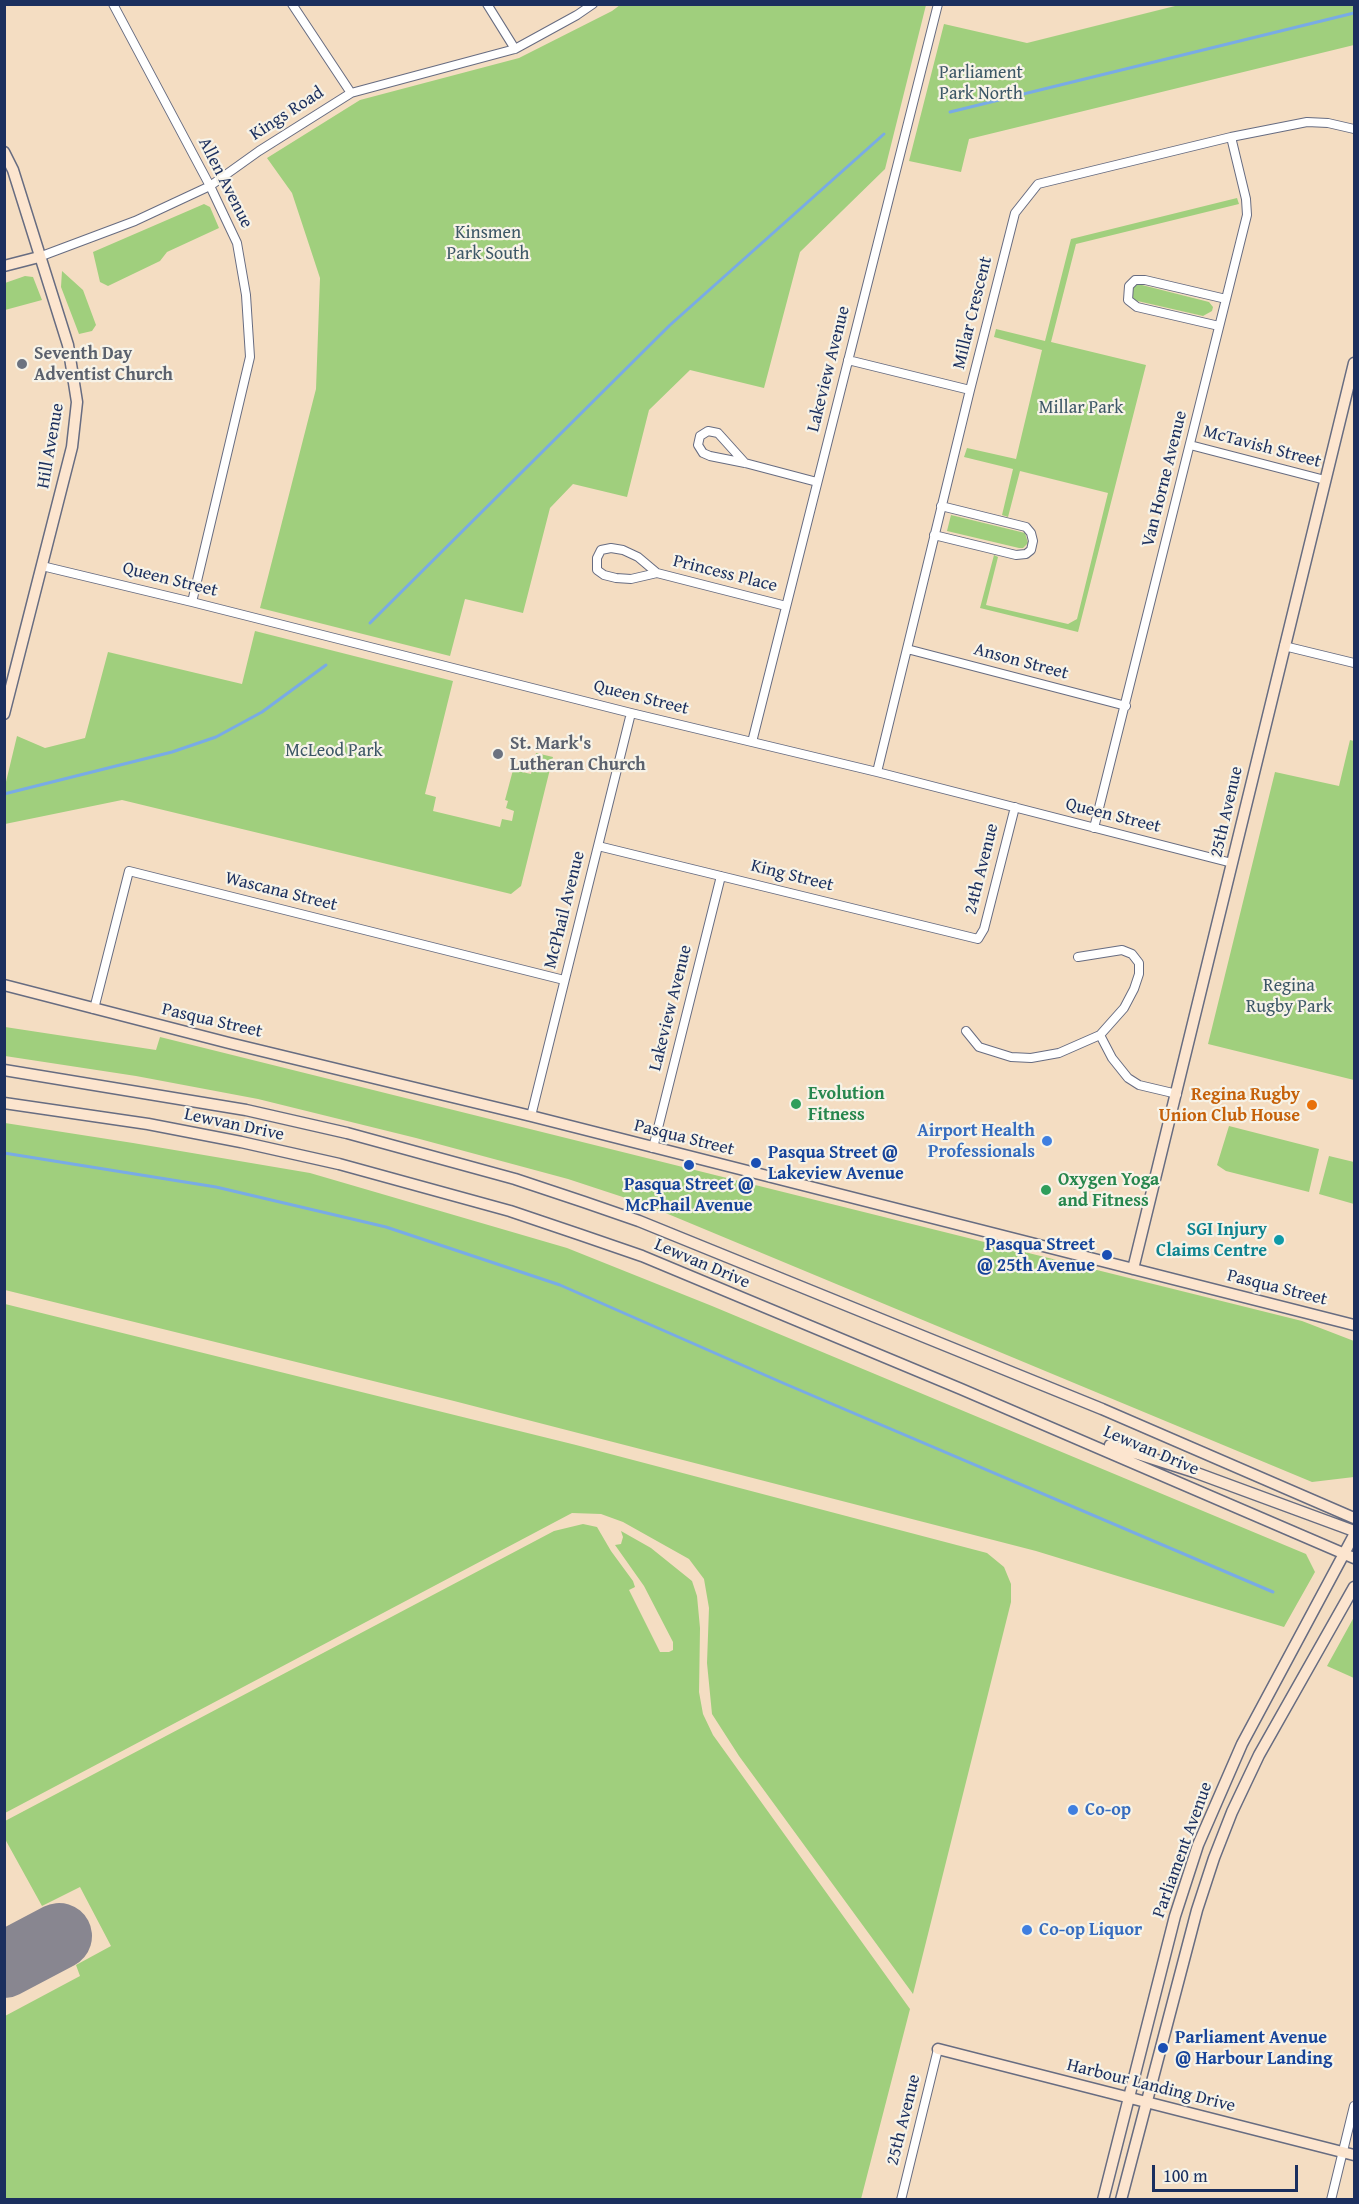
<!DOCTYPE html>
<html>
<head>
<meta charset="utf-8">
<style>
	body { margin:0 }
	#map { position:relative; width:1359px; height:2204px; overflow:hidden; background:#f4ddc2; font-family:"Gentium Book Plus",serif }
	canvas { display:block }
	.frame { position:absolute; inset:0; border:6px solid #1b2f5e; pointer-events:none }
	.scale { position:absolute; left:1152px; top:2165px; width:146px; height:27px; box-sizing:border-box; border:3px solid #1b2f5e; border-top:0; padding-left:8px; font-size:18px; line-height:21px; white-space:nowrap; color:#1b2f5e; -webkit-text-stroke:4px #f7f3e8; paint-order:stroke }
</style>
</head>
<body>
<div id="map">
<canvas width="1359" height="2204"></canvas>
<div class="frame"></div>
<div class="scale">100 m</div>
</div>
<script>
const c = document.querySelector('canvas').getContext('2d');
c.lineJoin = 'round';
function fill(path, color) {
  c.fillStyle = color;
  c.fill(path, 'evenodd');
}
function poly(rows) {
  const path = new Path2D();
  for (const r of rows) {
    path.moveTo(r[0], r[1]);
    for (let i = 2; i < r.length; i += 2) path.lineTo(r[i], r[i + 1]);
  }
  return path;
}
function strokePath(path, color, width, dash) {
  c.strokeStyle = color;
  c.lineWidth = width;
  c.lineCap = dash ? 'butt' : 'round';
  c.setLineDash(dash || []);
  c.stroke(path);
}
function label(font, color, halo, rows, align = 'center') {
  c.font = font + ' "Gentium Book Plus",serif';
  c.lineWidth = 4.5;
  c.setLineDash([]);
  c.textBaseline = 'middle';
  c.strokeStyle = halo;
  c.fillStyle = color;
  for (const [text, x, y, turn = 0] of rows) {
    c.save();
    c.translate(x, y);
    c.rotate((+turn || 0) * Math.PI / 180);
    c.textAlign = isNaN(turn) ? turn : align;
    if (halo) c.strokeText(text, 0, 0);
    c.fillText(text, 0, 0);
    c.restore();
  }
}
fill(poly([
	[620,5,926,5,885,169,800,252,764,388,690,370,649,410,627,497,573,484,550,508,523,613,465,599,450,656,260,608,316,389,320,278,292,193,267,158,360,100,519,58,612,11],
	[1179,5,1354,5,1354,45,969,139,961,172,909,161,944,24,1027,43],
	[1237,198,1239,204,1076,244,1051,342,1146,365,1078,632,980,608,994,555,998,557,986,605,1068,624,1077,619,1108,493,1020,471,1008,517,1002,515,1013,469,964,457,967,448,1016,459,1042,350,994,337,996,329,1045,341,1071,239],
	[204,204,210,207,219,228,167,252,160,261,108,286,100,282,93,252],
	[62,271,83,290,96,325,92,331,79,334,61,287],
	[25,276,33,277,42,300,5,310,5,283],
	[1138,284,1209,302,1213,307,1212,311,1203,316,1133,300,1131,297,1131,289],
	[951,515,1025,533,1028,543,1023,548,1019,548,947,531],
	[255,631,453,681,425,794,436,797,433,811,500,827,502,819,512,821,514,811,506,808,508,801,505,800,513,770,531,774,536,753,553,757,521,886,511,894,122,800,5,824,5,786,17,736,45,748,85,738,108,652,242,684],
	[1350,740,1354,741,1354,1080,1208,1044,1275,772,1339,786],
	[5,1027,156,1050,160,1037,1302,1321,1354,1341,1354,1477,1312,1482,644,1204,568,1179,416,1138,258,1099,136,1076,5,1056],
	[5,1123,133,1143,310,1173,567,1248,712,1306,1306,1554,1315,1572,1284,1627,1036,1551,454,1401,5,1290],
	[1229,1126,1319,1149,1309,1192,1226,1171,1217,1165],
	[1329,1156,1354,1162,1354,1204,1319,1194],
	[5,1304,576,1445,987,1553,1004,1567,1011,1584,1011,1602,913,1994,739,1756,712,1714,707,1663,709,1608,704,1579,689,1559,623,1522,601,1514,572,1513,5,1813],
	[583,1524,597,1527,611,1551,633,1581,635,1587,629,1590,660,1652,669,1652,673,1650,673,1642,644,1586,615,1545,621,1544,623,1537,621,1531,651,1548,692,1581,697,1596,700,1628,699,1692,703,1714,713,1735,910,2009,861,2199,5,2199,5,2016,80,1976,76,1965,111,1946,80,1887,42,1906,5,1839,5,1821,554,1531],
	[1354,1617,1354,1678,1327,1666]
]), '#a0cf7d');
strokePath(poly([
	[950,112,1354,13],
	[370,623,670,325,884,134],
	[4,794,172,752,216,737,262,712,326,665],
	[4,1153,216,1187,386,1227,560,1285,783,1383,1273,1592]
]), '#79abe5', 3);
strokePath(poly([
	[4,1965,59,1936]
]), '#888690', 66);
const street = poly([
	[113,4,210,186,237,243,246,295,250,357,192,602],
	[292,4,351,93],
	[487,4,515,49],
	[39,257,135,221,210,186,259,151,351,93,515,49,577,15,593,4],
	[1219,326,1137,307,1128,300,1129,286,1135,280,1145,280,1226,299],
	[848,360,970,390],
	[1190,445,1325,480],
	[745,463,718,433,708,431,700,436,698,445,703,453,710,456,745,463,817,482],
	[934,535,1016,555,1026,554,1031,550,1033,541,1031,533,1026,527,941,506],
	[42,566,192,602,631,713,877,772,1232,863],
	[657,573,631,579,616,578,604,575,597,570,597,558,601,550,611,548,623,550,638,557,657,573,786,606],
	[1284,646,1354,663],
	[907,649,1126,706],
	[752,742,938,4],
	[877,772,970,390,1015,213,1038,184,1231,137,1307,122,1328,123,1354,129],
	[1094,828,1247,215,1246,199,1231,137],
	[598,846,978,939,984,929,1015,807],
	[94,1009,129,871,564,980],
	[966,1031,979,1047,1011,1057,1031,1058,1059,1053,1100,1035,1124,1008,1134,989,1139,974,1139,963,1132,954,1122,950,1078,957],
	[1100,1035,1112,1058,1128,1078,1139,1085,1177,1094],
	[531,1116,631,713],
	[653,1148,721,876],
	[901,2200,938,2049],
	[1331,2200,1354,2106]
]);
const secondary = poly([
	[4,152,13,170,68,345,77,402,72,447,4,714],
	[4,266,39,257],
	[4,985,229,1043,531,1116,1354,1325],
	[4,1070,246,1110,347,1133,515,1179,584,1202,639,1221,1102,1409,1354,1518],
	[4,1103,148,1124,241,1142,339,1164,510,1211,581,1235,642,1256,961,1389,1354,1558],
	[1133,1269,1354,363],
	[1110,1445,1194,1472,1354,1531],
	[938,2049,1354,2155],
	[1103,2200,1175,1916,1198,1845,1242,1744,1354,1535],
	[1121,2200,1197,1910,1214,1858,1232,1812,1259,1755,1354,1587]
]);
strokePath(street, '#676c81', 10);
strokePath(secondary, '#676c81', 13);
strokePath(street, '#fff', 8);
strokePath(secondary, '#fce5cf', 10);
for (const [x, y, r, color] of [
	[22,364,6,"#6b7280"],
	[498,754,6,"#6b7280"],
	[796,1104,6,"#2e9e5b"],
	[1312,1105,6,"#e8710a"],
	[1047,1141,6,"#3f7fe0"],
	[756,1163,6,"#1a4fb4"],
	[689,1165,6,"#1a4fb4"],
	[1046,1190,6,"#2e9e5b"],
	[1279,1240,6,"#0f9aa8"],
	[1107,1255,6,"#1a4fb4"],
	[1073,1810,6,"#3f7fe0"],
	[1027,1930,6,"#3f7fe0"],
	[1163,2048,6,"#1a4fb4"]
]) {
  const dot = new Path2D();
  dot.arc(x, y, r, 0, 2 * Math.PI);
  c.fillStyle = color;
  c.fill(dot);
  strokePath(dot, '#f7f3e8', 2);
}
label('18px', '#3c5766', '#f7f3e8', [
	["Parliament",981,73],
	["Park North",981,94],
	["Kinsmen",488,233],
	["Park South",488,254],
	["Millar Park",1081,408],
	["McLeod Park",334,751],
	["Regina",1289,986],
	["Rugby Park",1289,1007]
]);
label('18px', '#1b2f5e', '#f7f3e8', [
	["Kings Road",287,114,-33],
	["Allen Avenue",225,183,63],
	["Millar Crescent",973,313,-76],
	["Lakeview Avenue",829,369,-76],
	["Hill Avenue",51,446,-80],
	["McTavish Street",1262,447,15],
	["Van Horne Avenue",1165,479,-76],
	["Princess Place",725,574,14],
	["Queen Street",170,580,14],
	["Anson Street",1021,662,15],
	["Queen Street",641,698,14],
	["25th Avenue",1227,812,-77],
	["Queen Street",1113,816,14],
	["24th Avenue",982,869,-76],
	["King Street",792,876,14],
	["Wascana Street",281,892,14],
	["McPhail Avenue",565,910,-76],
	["Lakeview Avenue",671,1008,-76],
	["Pasqua Street",212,1021,13],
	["Lewvan Drive",234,1125,12],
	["Pasqua Street",684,1138,14],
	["Lewvan Drive",702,1264,23],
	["Pasqua Street",1277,1288,14],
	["Lewvan Drive",1151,1451,23],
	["Parliament Avenue",1183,1850,-70],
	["Harbour Landing Drive",1151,2086,14],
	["25th Avenue",904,2120,-76]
]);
label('bold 18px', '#5b616d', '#f7f3e8', [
	["Seventh Day",34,354],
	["Adventist Church",34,375],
	["St. Mark's",510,744],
	["Lutheran Church",510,765]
], 'left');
label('bold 18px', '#27864d', '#f7f3e8', [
	["Evolution",808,1094],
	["Fitness",808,1115],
	["Oxygen Yoga",1058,1180],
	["and Fitness",1058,1201]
], 'left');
label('bold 18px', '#c56008', '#f7f3e8', [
	["Regina Rugby",1300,1095],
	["Union Club House",1300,1116]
], 'right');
label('bold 18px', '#366cbe', '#f7f3e8', [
	["Airport Health",1035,1131,"right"],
	["Professionals",1035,1152,"right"],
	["Co-op",1085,1810],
	["Co-op Liquor",1039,1930]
], 'left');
label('bold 18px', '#164399', '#f7f3e8', [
	["Pasqua Street @",768,1153],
	["Lakeview Avenue",768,1174],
	["Pasqua Street @",689,1185,"center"],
	["McPhail Avenue",689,1206,"center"],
	["Pasqua Street",1095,1245,"right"],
	["@ 25th Avenue",1095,1266,"right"],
	["Parliament Avenue",1175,2038],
	["@ Harbour Landing",1175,2059]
], 'left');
label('bold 18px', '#0d838f', '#f7f3e8', [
	["SGI Injury",1267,1230],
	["Claims Centre",1267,1251]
], 'right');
</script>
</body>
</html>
